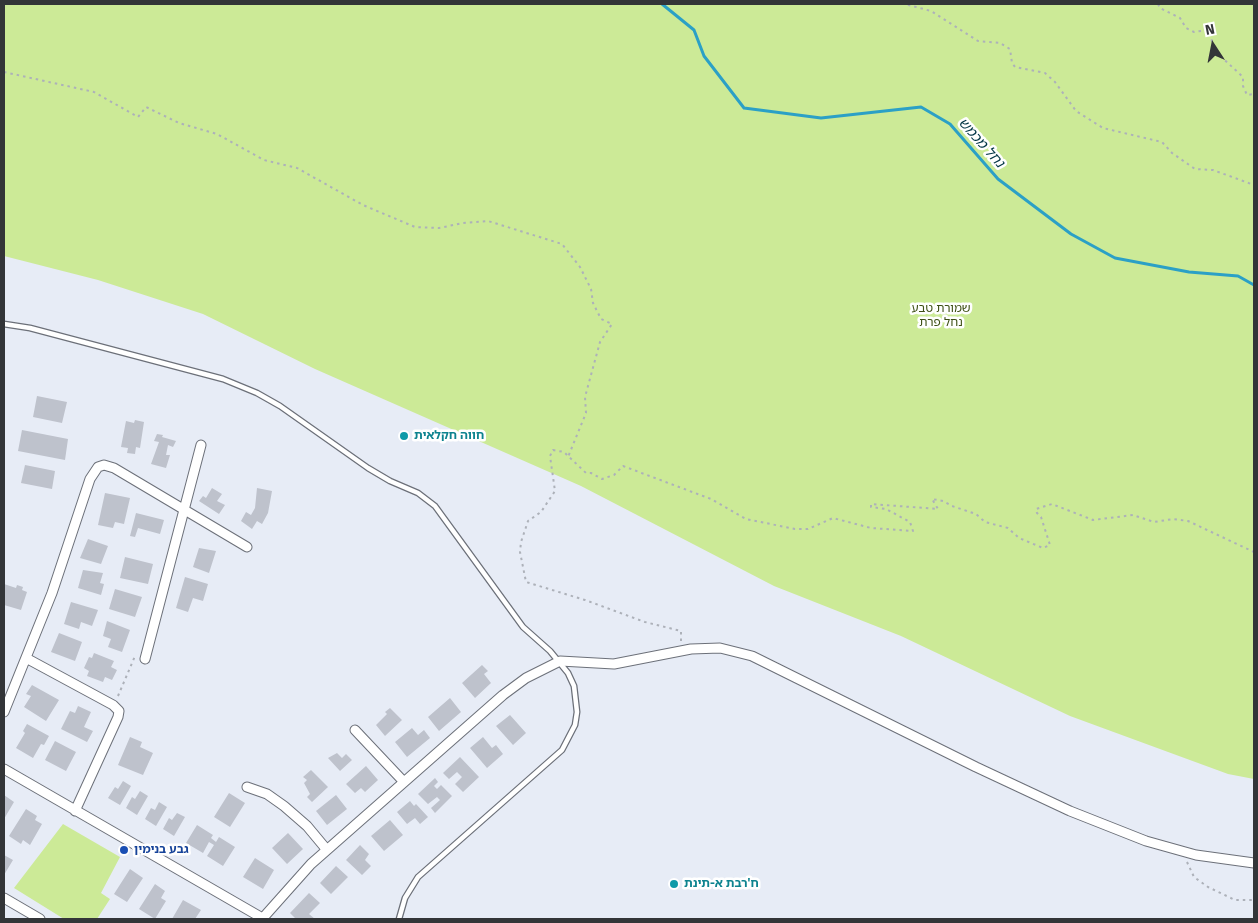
<!DOCTYPE html>
<html>
<head>
<meta charset="utf-8">
<style>
	body { margin:0 }
	#map { position:relative; width:1258px; height:923px; overflow:hidden; background:#e7ecf6; font-family:"Fira Sans",sans-serif }
	canvas { display:block }
	.frame { position:absolute; inset:0; border:5px solid #333538; pointer-events:none }
	.north { position:absolute; left:1188px; top:20px; width:50px; height:50px; -webkit-text-stroke:4px #fff; paint-order:stroke; rotate:349deg; font-size:14px; font-weight:700; line-height:20px; text-align:center; color:#333538 }
	.north::after { content:''; display:block; margin:auto; width:18px; height:22px; background:#333538; clip-path:polygon(50% 0,100% 100%,50% 72%,0 100%) }
</style>
</head>
<body>
<div id="map">
<canvas width="1258" height="923"></canvas>
<div class="frame"></div>
<div class="north">N</div>
</div>
<script>
const c = document.querySelector('canvas').getContext('2d');
c.lineJoin = 'round';
function fill(path, color) {
  c.fillStyle = color;
  c.fill(path, 'evenodd');
}
function poly(rows) {
  const path = new Path2D();
  for (const r of rows) {
    path.moveTo(r[0], r[1]);
    for (let i = 2; i < r.length; i += 2) path.lineTo(r[i], r[i + 1]);
  }
  return path;
}
function strokePath(path, color, width, dash) {
  c.strokeStyle = color;
  c.lineWidth = width;
  c.lineCap = dash ? 'butt' : 'round';
  c.setLineDash(dash || []);
  c.stroke(path);
}
function label(font, color, halo, rows, align = 'center') {
  c.font = font + ' "Fira Sans","Noto Sans Hebrew",sans-serif';
  c.lineWidth = 5;
  c.setLineDash([]);
  c.textBaseline = 'middle';
  c.strokeStyle = halo;
  c.fillStyle = color;
  for (const [text, x, y, turn = 0] of rows) {
    c.save();
    c.translate(x, y);
    c.rotate((+turn || 0) * Math.PI / 180);
    c.textAlign = isNaN(turn) ? turn : align;
    if (halo) c.strokeText(text, 0, 0);
    c.fillText(text, 0, 0);
    c.restore();
  }
}
fill(poly([
	[4,4,1254,4,1254,779,1228,774,1070,716,901,636,774,586,581,486,315,369,203,314,98,280,4,256],
	[63,824,120,857,101,893,110,899,97,919,64,919,14,888]
]), '#ccea97');
strokePath(poly([
	[662,4,694,30,704,56,744,108,821,118,921,107,950,124,998,179,1071,234,1115,258,1189,272,1238,276,1254,285]
]), '#2ba0c6', 3);
fill(poly([
	[37,396,67,402,62,423,33,417],
	[135,420,144,422,140,448,136,447,135,454,127,453,128,448,121,447,126,421,134,423],
	[22,430,68,439,65,460,18,451],
	[157,434,163,435,162,437,176,441,173,447,168,445,166,455,170,455,166,468,151,464,159,442,154,441],
	[25,465,55,471,52,489,21,483],
	[212,488,222,494,217,501,225,505,219,514,199,501,203,496,206,498],
	[257,488,272,491,268,513,262,524,257,521,252,529,241,521,246,512,251,515,255,508],
	[105,493,130,498,124,524,115,522,113,528,98,525],
	[136,513,164,520,160,534,138,528,135,537,130,536],
	[88,539,108,546,101,564,80,558],
	[199,548,216,551,209,573,193,567],
	[125,557,153,564,148,584,120,578],
	[83,570,103,573,100,583,104,584,101,595,78,588],
	[185,577,208,584,203,601,193,598,188,612,176,608],
	[4,584,16,588,17,585,23,587,22,590,27,592,21,610,4,605],
	[115,589,142,597,135,617,109,609],
	[71,602,98,610,92,626,81,622,79,629,64,624],
	[107,621,130,630,122,652,108,647,111,639,103,636],
	[59,633,82,642,75,661,51,652],
	[94,653,114,661,111,667,117,670,112,680,105,677,103,682,87,676,89,671,84,668,89,657,92,658],
	[482,665,488,671,484,674,491,683,475,698,462,683],
	[32,685,59,700,46,721,24,707,31,696,26,694],
	[450,698,461,712,439,731,428,717],
	[78,706,91,712,84,727,93,731,87,742,61,729,70,711,75,713],
	[390,708,402,720,385,736,376,725,387,714,385,712],
	[510,715,526,733,513,745,496,726],
	[27,724,49,736,44,745,41,744,33,758,16,748,25,733,23,731],
	[412,728,418,735,424,730,430,738,407,757,395,742],
	[130,737,142,742,140,747,153,753,143,775,118,765],
	[483,737,492,748,496,745,503,754,487,768,470,748],
	[55,741,76,752,66,771,45,760],
	[337,753,342,758,346,754,352,760,340,771,328,758],
	[460,757,479,777,463,792,455,784,462,777,457,772,449,779,443,773],
	[366,766,378,780,365,792,361,788,355,793,346,784],
	[311,770,328,787,312,802,307,797,310,794,304,783,307,780,303,777],
	[435,778,438,782,434,786,437,789,441,785,452,796,435,813,431,808,440,800,437,797,428,804,418,794],
	[123,781,131,786,120,805,108,798,115,787,118,789],
	[140,791,148,796,137,815,126,808,132,797,135,799],
	[229,793,245,803,230,827,214,817],
	[4,795,14,802,4,819],
	[336,795,347,809,327,825,316,811],
	[410,801,414,806,416,804,428,817,420,824,415,818,407,824,397,812],
	[159,802,167,807,156,826,145,819,151,808,155,810],
	[26,809,37,816,35,820,42,824,30,845,23,840,21,844,9,836],
	[177,813,185,817,174,836,163,829,169,818,172,820],
	[390,820,403,835,384,851,371,836],
	[197,825,213,835,211,838,216,842,219,837,235,847,223,866,207,856,214,845,209,842,203,853,186,843],
	[288,833,303,849,287,864,272,848],
	[360,845,369,854,365,860,371,866,362,875,346,860],
	[4,855,13,860,4,875],
	[255,858,274,870,263,889,243,877],
	[336,866,348,877,331,894,320,883],
	[130,869,143,878,127,902,114,894],
	[155,884,165,891,161,898,166,901,155,919,139,909],
	[309,893,320,903,309,914,315,919,296,919,290,913],
	[183,900,201,910,195,919,172,919]
]), '#bec2cc');
const service = poly([
	[4,324,30,328,223,379,257,393,280,406,368,468,390,481,418,493,435,506,523,627,550,651,568,673,574,686,577,712,575,725,562,750,418,877,405,898,399,919]
]);
const minor = poly([
	[26,658,113,705,119,711,118,717,75,811],
	[145,659,201,445],
	[4,712,52,593,90,479,98,467,104,465,114,468,247,547],
	[355,730,404,782],
	[4,769,264,919],
	[247,787,267,794,284,806,307,826,327,850],
	[4,898,40,919],
	[262,919,311,864,503,695,526,678,560,661,614,664,691,649,720,648,752,656,976,767,1070,811,1146,841,1196,855,1254,863]
]);
strokePath(service, '#6c7079', 7);
strokePath(minor, '#6c7079', 11);
strokePath(poly([
	[882,4,905,4,931,11,978,41,1000,43,1010,49,1012,63,1015,67,1045,73,1055,82,1076,111,1103,128,1162,142,1172,153,1195,169,1213,170,1254,185],
	[1158,4,1160,8,1180,18,1186,28,1194,32,1208,30,1216,52,1243,77,1243,86,1247,95,1254,94],
	[4,72,94,92,138,117,146,107,179,123,217,134,264,160,297,168,363,205,415,227,439,228,463,223,488,221,562,244,580,267,591,289,593,303,601,319,612,324,600,342,585,397,586,413,568,457],
	[681,641,681,631,645,622,585,600,526,582,520,552,521,542,528,521,541,512,555,491,550,456,553,450,564,452,586,473,591,473,602,479,614,475,623,466,711,499,746,519,795,529,808,529,833,518,871,528,913,531,910,522,886,509,871,507,871,504,938,509,932,499,943,501,952,506,976,514,985,522,1008,528,1019,538,1043,548,1050,545,1041,517,1037,513,1036,509,1052,504,1093,520,1133,515,1154,522,1173,519,1188,521,1254,552],
	[118,696,135,656],
	[1187,862,1194,877,1208,887,1235,900,1254,900]
]), '#adb1b9', 2, [2.5, 4]);
strokePath(service, '#fff', 4.5);
strokePath(minor, '#fff', 9);
for (const [x, y, r, color] of [
	[404,436,5,"#0f9aa8"],
	[124,850,5,"#1a4fb4"],
	[674,884,5,"#0f9aa8"]
]) {
  const dot = new Path2D();
  dot.arc(x, y, r, 0, 2 * Math.PI);
  c.fillStyle = color;
  c.fill(dot);
  strokePath(dot, '#fff', 2);
}
label('12px', '#3d4f14', '#fff', [
	["שמורת טבע",941,309],
	["נחל פרת",941,323]
]);
label('bold 12px', '#0d838f', '#fff', [
	["חווה חקלאית",414,436],
	["ח'רבת א-תינת",684,884]
], 'left');
label('bold 12px', '#164399', '#fff', [
	["גבע בנימין",134,850]
], 'left');
label('italic 14px', '#003444', '#fff', [
	["נחל מכמש",981,143,48]
]);
</script>
</body>
</html>
